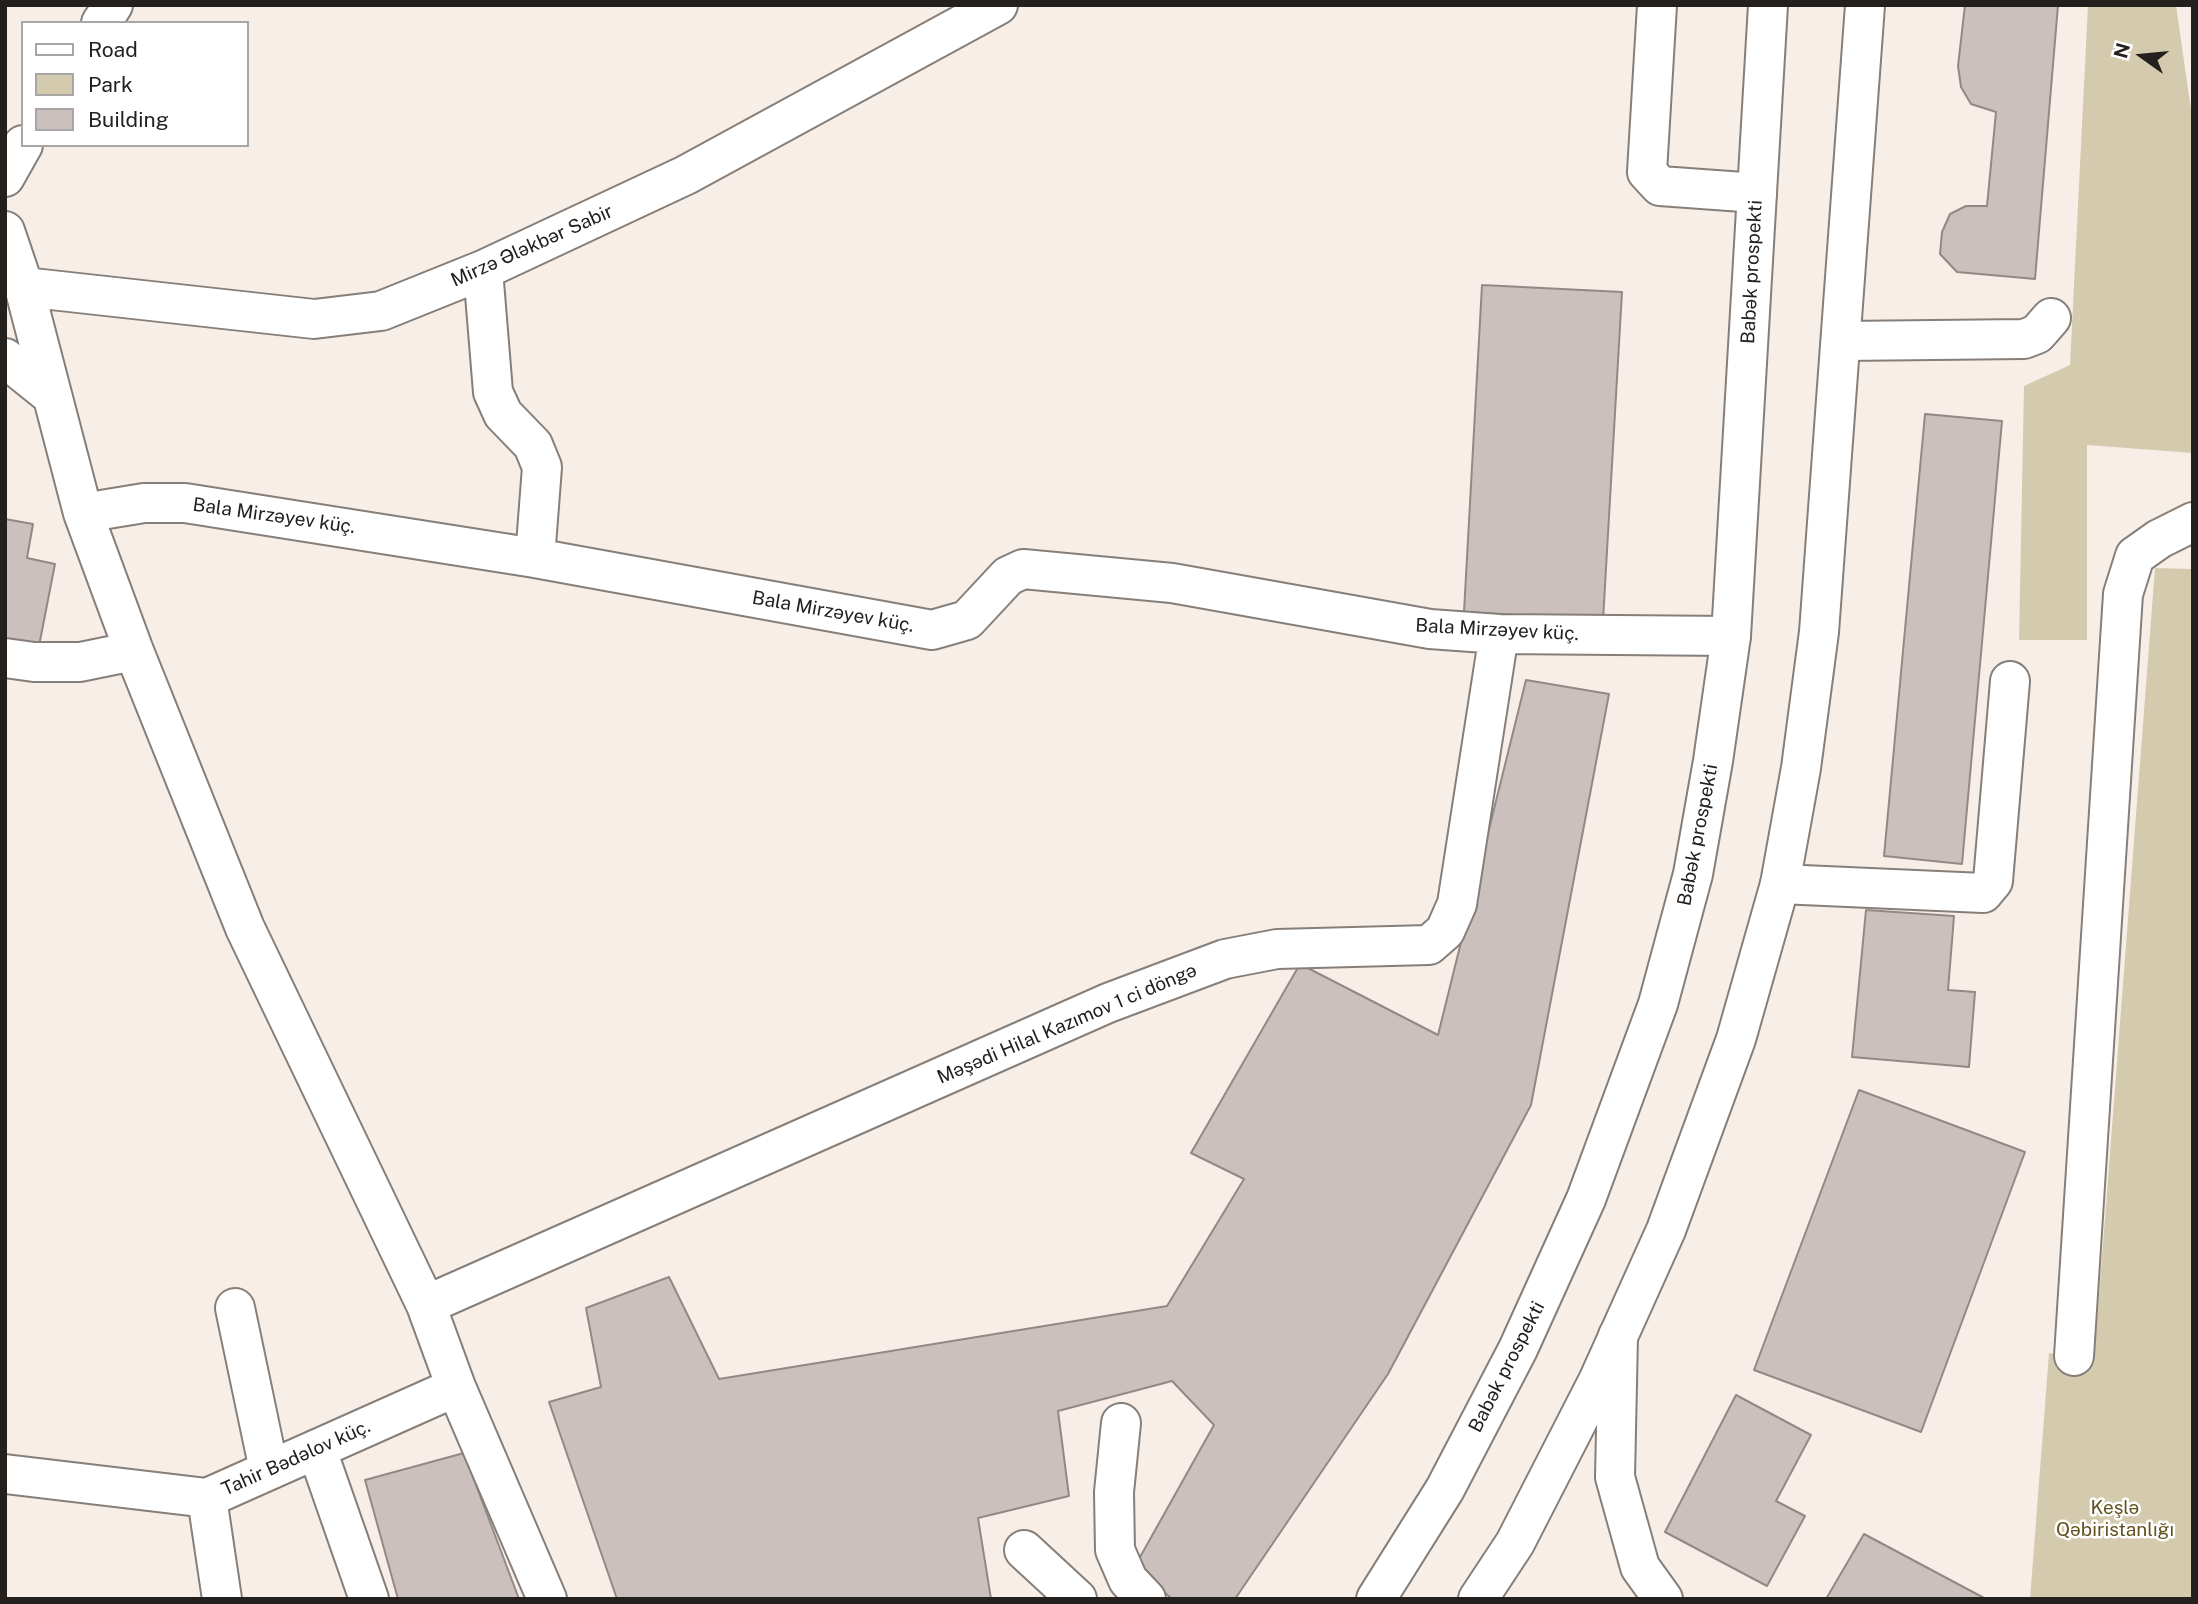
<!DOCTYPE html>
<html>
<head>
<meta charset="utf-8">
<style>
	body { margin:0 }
	#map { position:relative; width:2198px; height:1604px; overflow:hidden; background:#f8eee8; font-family:"Public Sans",sans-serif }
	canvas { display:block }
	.frame { position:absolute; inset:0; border:7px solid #23201e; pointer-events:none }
	.legend { position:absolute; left:21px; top:21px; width:228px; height:126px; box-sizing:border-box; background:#fff; border:2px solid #a7a6a5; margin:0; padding:9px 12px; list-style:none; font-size:21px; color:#23201e }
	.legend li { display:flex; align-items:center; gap:14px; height:35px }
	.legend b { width:35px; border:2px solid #a7a6a5 }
	.north { position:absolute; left:2107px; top:21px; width:70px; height:70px; -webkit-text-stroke:5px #fff; paint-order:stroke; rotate:285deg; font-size:19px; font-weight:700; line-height:28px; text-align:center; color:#23201e }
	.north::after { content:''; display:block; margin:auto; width:24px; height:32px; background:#23201e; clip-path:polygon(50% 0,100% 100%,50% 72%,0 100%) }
</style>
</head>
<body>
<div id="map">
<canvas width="2198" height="1604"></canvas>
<div class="frame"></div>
<ul class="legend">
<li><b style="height:9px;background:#fff"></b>Road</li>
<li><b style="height:19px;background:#d4cbaf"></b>Park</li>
<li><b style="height:19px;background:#cbc0bd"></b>Building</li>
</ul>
<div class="north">N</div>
</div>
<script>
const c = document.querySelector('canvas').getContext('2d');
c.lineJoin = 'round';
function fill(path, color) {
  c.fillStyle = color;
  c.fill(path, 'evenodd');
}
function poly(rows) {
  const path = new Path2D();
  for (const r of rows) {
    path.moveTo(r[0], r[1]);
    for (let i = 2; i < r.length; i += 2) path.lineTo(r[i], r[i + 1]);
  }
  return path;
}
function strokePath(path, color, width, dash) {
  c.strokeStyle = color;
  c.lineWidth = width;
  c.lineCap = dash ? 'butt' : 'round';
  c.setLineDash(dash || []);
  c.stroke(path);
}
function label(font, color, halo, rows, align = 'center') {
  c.font = font + ' "Public Sans",sans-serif';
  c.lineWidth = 5;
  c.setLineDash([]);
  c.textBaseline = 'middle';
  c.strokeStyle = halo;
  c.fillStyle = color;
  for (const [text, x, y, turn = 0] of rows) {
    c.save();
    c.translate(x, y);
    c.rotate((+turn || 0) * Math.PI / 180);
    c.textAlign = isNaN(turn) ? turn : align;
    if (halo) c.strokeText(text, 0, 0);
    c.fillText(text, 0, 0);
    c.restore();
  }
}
fill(poly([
	[2088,5,2176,5,2193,124,2193,453,2087,445,2087,640,2019,640,2024,386,2070,365],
	[2155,568,2193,569,2193,1599,2030,1599,2049,1353,2094,1361]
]), '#d4cbaf');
const building = poly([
	[1965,5,2058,5,2035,279,1957,272,1940,254,1942,232,1950,214,1966,206,1987,206,1996,112,1971,104,1961,87,1958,66,1965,5],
	[1482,285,1622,292,1603,620,1464,612,1482,285],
	[1925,414,2002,421,1962,864,1884,856,1925,414],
	[5,519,33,524,27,558,55,564,38,651,5,645,5,519],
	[1526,680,1609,694,1531,1105,1388,1374,1235,1599,1172,1599,1135,1566,1214,1425,1172,1381,1058,1411,1069,1496,978,1518,991,1599,617,1599,549,1402,601,1387,586,1308,669,1277,719,1379,1167,1306,1244,1179,1191,1153,1300,964,1438,1035,1526,680],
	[1866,910,1954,916,1948,990,1975,992,1969,1067,1852,1057,1866,910],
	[1859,1090,2025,1152,1921,1432,1754,1370,1859,1090],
	[1736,1395,1811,1435,1776,1501,1805,1516,1767,1586,1665,1532,1736,1395],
	[464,1453,519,1599,398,1599,365,1480,464,1453],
	[1864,1534,1986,1599,1826,1599,1864,1534]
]);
fill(building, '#cbc0bd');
strokePath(building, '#938886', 2);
const minor = poly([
	[1657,5,1647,172,1660,186,1757,193],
	[101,23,113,5],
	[5,177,23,145],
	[5,231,24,287,83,513,134,651,245,928,426,1305,456,1387,547,1599],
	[483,270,493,392,503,414,533,445,542,467,535,558],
	[24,287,314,319,381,311,483,270,686,175,998,5],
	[1843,341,2024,339,2037,334,2051,318],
	[5,358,52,396],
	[83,513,144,503,185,503,535,558,932,630,967,620,1008,576,1023,569,1172,583,1430,629,1499,634,1731,636],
	[5,658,34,662,80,662,134,651],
	[1780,884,1983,893,1993,881,2010,681],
	[426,1305,1108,1003,1225,959,1277,949,1429,945,1445,931,1457,904,1499,634],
	[235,1308,269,1470],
	[1618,1336,1615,1477,1640,1567,1663,1599],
	[2074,1356,2123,594,2135,556,2159,539,2193,522],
	[1121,1423,1114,1492,1115,1550,1128,1580,1146,1599],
	[317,1450,369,1599],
	[5,1474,207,1498,456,1387],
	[207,1498,222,1599],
	[1024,1550,1077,1599]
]);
const major = poly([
	[1376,1599,1445,1489,1518,1349,1586,1199,1658,1004,1693,874,1713,761,1731,636,1768,5],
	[1478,1599,1515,1543,1598,1381,1666,1230,1736,1039,1780,884,1801,768,1819,632,1865,5]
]);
strokePath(minor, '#867e78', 42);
strokePath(major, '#867e78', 42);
strokePath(minor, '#fff', 38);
strokePath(major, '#fff', 38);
label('19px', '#23201e', '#fff', [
	["Mirzə Ələkbər Sabir",532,246,-24],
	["Babək prospekti",1752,272,-87],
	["Bala Mirzəyev küç.",274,516,8],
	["Bala Mirzəyev küç.",833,612,10],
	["Bala Mirzəyev küç.",1497,630,3],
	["Babək prospekti",1698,835,-79],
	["Məşədi Hilal Kazımov 1 ci döngə",1067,1024,-23],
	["Babək prospekti",1507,1367,-63],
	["Tahir Bədəlov küç.",296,1458,-24]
]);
label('19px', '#62521e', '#fff', [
	["Keşlə",2115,1508],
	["Qəbiristanlığı",2115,1530]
]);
</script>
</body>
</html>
